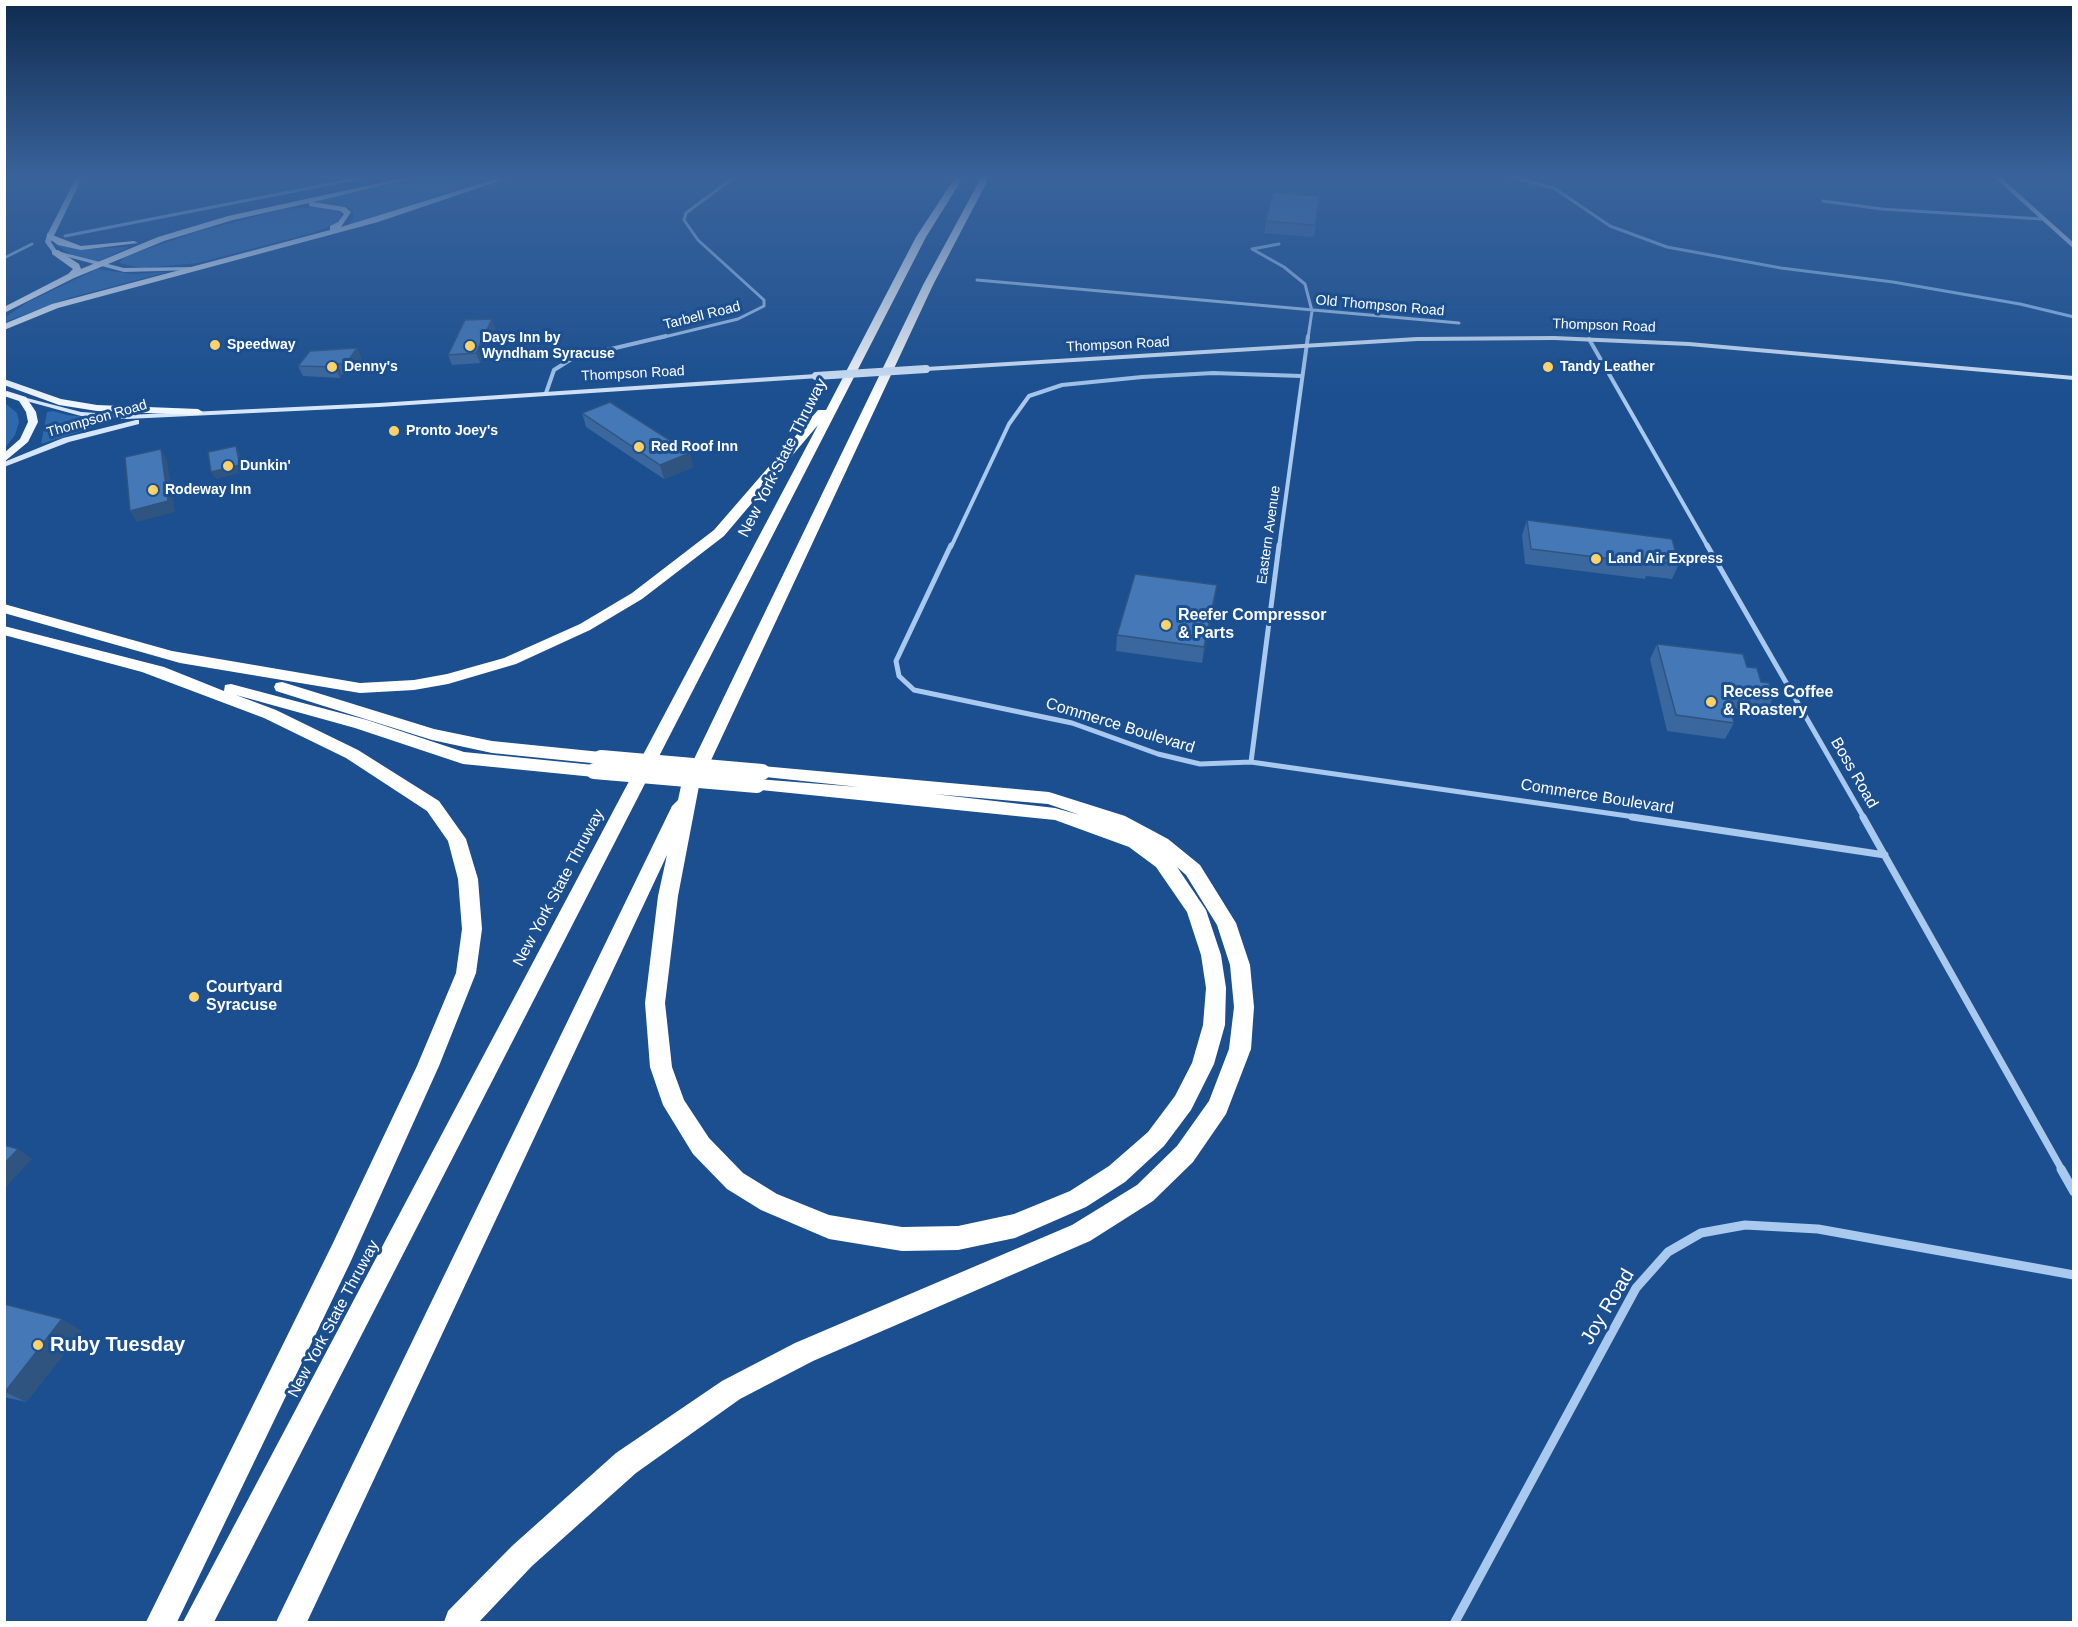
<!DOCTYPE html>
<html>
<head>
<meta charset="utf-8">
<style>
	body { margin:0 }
	#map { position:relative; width:2078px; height:1627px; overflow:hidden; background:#1b4f8f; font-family:Helvetica,sans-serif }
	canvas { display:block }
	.frame { position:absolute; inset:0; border:6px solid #fff; pointer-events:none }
</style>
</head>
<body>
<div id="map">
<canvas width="2078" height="1627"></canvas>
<div class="frame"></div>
</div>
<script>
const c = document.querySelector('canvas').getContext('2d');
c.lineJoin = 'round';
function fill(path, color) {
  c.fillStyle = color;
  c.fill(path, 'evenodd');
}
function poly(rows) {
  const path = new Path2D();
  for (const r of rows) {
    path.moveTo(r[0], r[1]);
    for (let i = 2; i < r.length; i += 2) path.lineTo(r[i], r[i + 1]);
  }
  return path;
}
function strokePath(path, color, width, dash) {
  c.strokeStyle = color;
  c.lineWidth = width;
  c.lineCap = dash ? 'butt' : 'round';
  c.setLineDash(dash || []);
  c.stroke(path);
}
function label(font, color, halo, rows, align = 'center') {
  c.font = font + ' Helvetica,sans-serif';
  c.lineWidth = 6;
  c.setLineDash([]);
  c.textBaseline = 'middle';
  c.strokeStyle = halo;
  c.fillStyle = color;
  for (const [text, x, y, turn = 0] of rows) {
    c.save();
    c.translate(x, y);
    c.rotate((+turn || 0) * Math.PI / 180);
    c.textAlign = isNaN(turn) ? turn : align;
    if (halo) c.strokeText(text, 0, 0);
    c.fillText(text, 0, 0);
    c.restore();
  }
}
fill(poly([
	[431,176,503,176,349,224,354,217,352,209,337,204,305,203],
	[315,207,336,210,341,214,341,217,334,224,316,232,198,263,142,268,119,263,124,257,196,232,284,209],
	[54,244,85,249,129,247,99,261,73,255],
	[97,269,133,274,167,272,69,298,5,322,5,317,28,302],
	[5,403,17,413,19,422,15,435,5,448],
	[53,411,67,415,115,420,41,444,47,412]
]), '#2e69ad');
strokePath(poly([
	[1507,176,1554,188,1610,226,1667,247,1781,268,1893,282,2020,304,2074,317],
	[65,236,371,176],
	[4,258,32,244]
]), '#9cc4f0', 3);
strokePath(poly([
	[1823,201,1882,209,2042,219],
	[1279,244,1252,249,1284,267,1305,284,1312,311,1308,338],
	[977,280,1459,323],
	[660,338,738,319,764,306,764,300,698,240,684,220,686,213,736,176]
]), '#a9c9ee', 3);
strokePath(poly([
	[1589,339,1708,547],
	[546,393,554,370,573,358,666,336],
	[951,547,1009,424,1029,396,1062,385,1142,377,1213,373,1301,376],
	[1279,547,1308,336]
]), '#a9c9ee', 4);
strokePath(poly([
	[951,545,896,661,899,676,914,690,1072,723,1158,754,1200,764,1251,762,1642,818],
	[1707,545,1864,818],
	[1251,762,1279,545]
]), '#a9c9ee', 5);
strokePath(poly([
	[1632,817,1885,855],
	[1863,817,2062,1170]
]), '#a9c9ee', 7);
strokePath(poly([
	[2061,1169,2074,1192],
	[1455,1622,1636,1288,1668,1252,1701,1233,1745,1225,1818,1229,2074,1275]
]), '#a9c9ee', 9);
fill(poly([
	[77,176,83,176,51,242,57,251,124,268,193,267,196,269,195,270,124,272,53,253,45,242,47,235,77,176],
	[1993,176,1999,176,2074,243,2074,249,1993,176],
	[1554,336,1689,342,2074,376,2074,380,1689,346,1554,340,1417,341,926,371,922,369,926,367,1417,337,1554,336],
	[816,374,820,376,819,378,379,407,127,419,81,416,19,399,23,397,81,412,127,415,379,403,816,374],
	[136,420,139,420,139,424,69,442,4,467,4,462,63,438,136,420]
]), '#d6e6fa');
fill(poly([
	[412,176,423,176,313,202,345,207,351,212,341,227,505,176,514,176,378,222,58,308,4,330,4,324,52,304,330,230,330,226,338,222,344,214,340,211,309,206,309,203,233,220,164,241,74,278,4,313,4,307,68,274,73,269,52,254,52,250,58,250,79,264,81,269,158,237,228,216,412,176],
	[47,233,81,246,134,241,138,243,81,250,58,245,47,237,47,233],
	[4,379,61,399,97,405,198,409,203,412,198,415,97,411,59,405,4,385,4,379],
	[7,391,26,397,36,412,38,422,28,442,4,462,4,453,20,439,28,422,26,412,19,401,4,396,4,392,7,391]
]), '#f0f6ff');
fill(poly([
	[956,176,964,176,926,237,214,1622,183,1622,818,425,724,536,642,599,590,630,516,664,448,684,414,690,360,693,180,663,4,613,4,604,172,651,360,683,414,680,447,674,504,658,580,624,632,593,714,530,818,410,826,410,916,237,956,176],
	[982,176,990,176,933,285,699,786,678,896,665,1003,672,1067,684,1100,709,1138,743,1173,777,1194,829,1215,902,1227,958,1226,1014,1214,1070,1191,1109,1166,1148,1132,1175,1096,1192,1063,1203,1025,1206,988,1201,955,1187,912,1156,867,1129,847,1055,820,751,789,748,785,751,781,757,779,859,787,756,776,753,772,756,768,762,766,1049,792,1125,816,1168,839,1200,865,1236,923,1250,965,1254,1007,1251,1049,1226,1114,1193,1162,1153,1201,1090,1241,813,1361,740,1399,636,1473,532,1566,479,1622,444,1622,448,1611,512,1546,616,1453,722,1381,795,1343,1072,1225,1137,1185,1177,1146,1209,1101,1229,1049,1234,1007,1230,965,1217,925,1186,875,1177,867,1206,910,1221,955,1226,988,1225,1025,1214,1064,1191,1110,1164,1146,1125,1182,1086,1207,1015,1238,958,1250,902,1251,829,1239,761,1210,727,1189,693,1154,663,1105,650,1067,645,1003,658,896,667,855,307,1622,276,1622,672,806,678,800,681,786,923,285,982,176],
	[934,794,1048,804,1080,815,1055,808,934,794],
	[4,626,164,667,224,691,225,685,231,684,367,720,464,752,594,765,603,771,594,777,463,764,355,728,236,695,276,710,358,750,439,801,466,839,478,879,482,929,476,973,439,1066,350,1263,177,1622,146,1622,332,1245,417,1066,456,973,462,929,458,879,448,841,427,811,346,758,264,718,142,672,4,635,4,626],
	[282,682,434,729,492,741,601,752,610,758,601,764,492,753,432,740,276,691,274,687,276,683,282,682]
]), '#fff');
strokePath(poly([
	[816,376,926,369]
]), '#d6e6fa', 8);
strokePath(poly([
	[601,758,762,772],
	[594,771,757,785]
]), '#fff', 16);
fill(poly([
	[1320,196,1314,237,1264,233,1266,221],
	[492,319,495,328,480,363,452,365,448,355],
	[357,348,361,358,351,374,342,374,340,378,303,376,298,366],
	[582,413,693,467,664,479,586,427],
	[1527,520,1679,564,1672,579,1646,576,1645,579,1525,564,1522,535],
	[1215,600,1202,663,1116,651,1117,635],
	[1657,644,1761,682,1774,697,1765,713,1730,708,1734,723,1725,739,1667,731,1650,659],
	[4,1304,82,1331,26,1402,4,1397]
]), '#3a679d');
fill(poly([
	[492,319,495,328,480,363,476,353],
	[357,348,361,358,351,374,346,364],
	[337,364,342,374,340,378,335,367],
	[236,446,240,453,244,472,216,479,211,472],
	[161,449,167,460,175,512,137,522,130,511],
	[690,453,693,467,664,479,660,465],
	[1217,585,1215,600,1202,663,1204,647],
	[18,1149,32,1159,4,1189,4,1164],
	[62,1319,82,1331,26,1402,5,1392]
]), '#305480');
const building = poly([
	[1273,192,1320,196,1315,225,1266,221,1273,192],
	[492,319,476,353,448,355,465,320,492,319],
	[357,348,346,364,337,364,335,367,298,366,310,351,357,348],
	[610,402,690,453,660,465,582,413,610,402],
	[236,446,240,465,211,472,208,452,236,446],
	[161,449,168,501,130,511,125,457,161,449],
	[1527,520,1672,539,1679,564,1651,561,1652,564,1531,549,1527,520],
	[1135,574,1217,585,1204,647,1117,635,1135,574],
	[1657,644,1743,654,1747,667,1757,668,1761,682,1769,683,1774,697,1725,691,1734,723,1676,715,1657,644],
	[4,1145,18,1149,4,1164,4,1145],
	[4,1304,62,1319,5,1392,4,1391,4,1304]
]);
fill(building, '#4478b7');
strokePath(building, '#305480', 1.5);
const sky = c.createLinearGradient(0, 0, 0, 403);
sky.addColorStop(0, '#0f2b4f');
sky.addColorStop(0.44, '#39639b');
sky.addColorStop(1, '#39639b00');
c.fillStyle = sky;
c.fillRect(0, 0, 2078, 403);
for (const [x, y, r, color] of [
	[215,345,6,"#ffd166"],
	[470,346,6,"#ffd166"],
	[332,367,6,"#ffd166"],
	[1548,367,6,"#ffd166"],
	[394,431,6,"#ffd166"],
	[639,447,6,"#ffd166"],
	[228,466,6,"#ffd166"],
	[153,490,6,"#ffd166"],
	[1596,559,6,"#ffd166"],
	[1166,625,6,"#ffd166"],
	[1711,702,6,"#ffd166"],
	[194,997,6,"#ffd166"],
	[38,1345,6,"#ffd166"]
]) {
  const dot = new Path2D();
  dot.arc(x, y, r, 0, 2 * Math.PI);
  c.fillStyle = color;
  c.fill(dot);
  strokePath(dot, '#1b4f8f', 2);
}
label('14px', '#fff', '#1b4f8f', [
	["Old Thompson Road",1380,306,5],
	["Tarbell Road",702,316,-14],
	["Thompson Road",1604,326,2],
	["Thompson Road",1118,345,-3],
	["Thompson Road",633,374,-3],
	["Thompson Road",97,419,-16],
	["Eastern Avenue",1269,535,-82]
]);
label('bold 14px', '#fff', '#1b4f8f', [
	["Days Inn by",482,338],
	["Wyndham Syracuse",482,354],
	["Speedway",227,345],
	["Denny's",344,367],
	["Tandy Leather",1560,367],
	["Pronto Joey's",406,431],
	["Red Roof Inn",651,447],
	["Dunkin'",240,466],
	["Rodeway Inn",165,490],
	["Land Air Express",1608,559]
], 'left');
label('16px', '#fff', '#1b4f8f', [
	["New York State Thruway",783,458,-63],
	["Commerce Boulevard",1120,726,17],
	["Boss Road",1854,773,60],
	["Commerce Boulevard",1597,797,9],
	["New York State Thruway",559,888,-62],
	["New York State Thruway",334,1319,-62]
]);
label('bold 16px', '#fff', '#1b4f8f', [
	["Reefer Compressor",1178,616],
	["& Parts",1178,634],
	["Recess Coffee",1723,693],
	["& Roastery",1723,711],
	["Courtyard",206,988],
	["Syracuse",206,1006]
], 'left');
label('20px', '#fff', '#1b4f8f', [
	["Joy Road",1608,1307,-59]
]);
label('bold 20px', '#fff', '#1b4f8f', [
	["Ruby Tuesday",50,1345]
], 'left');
</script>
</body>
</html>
